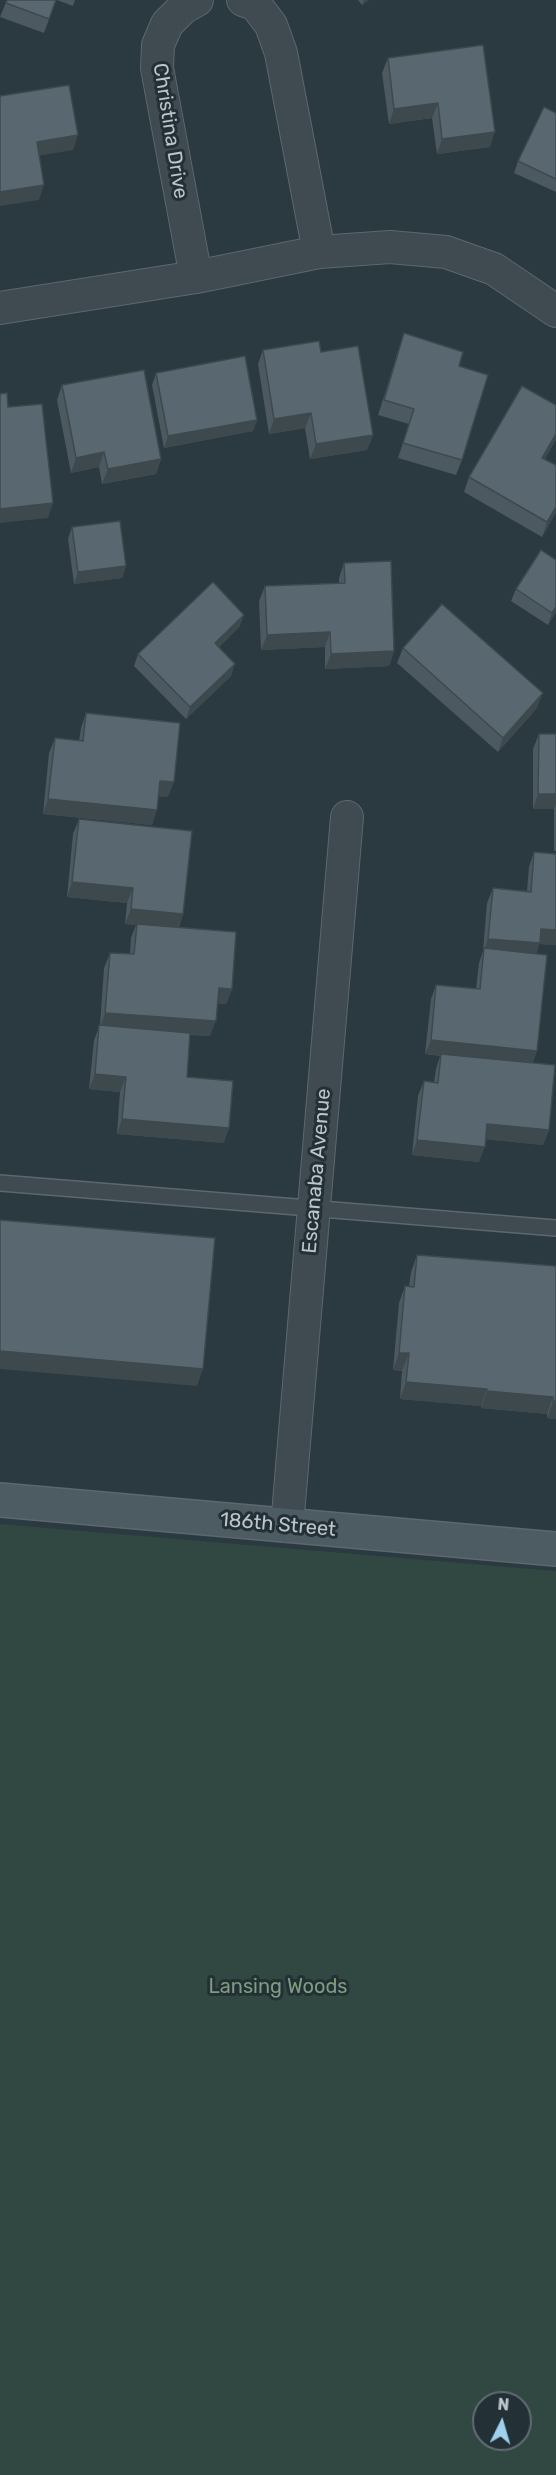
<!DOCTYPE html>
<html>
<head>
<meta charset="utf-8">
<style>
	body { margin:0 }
	#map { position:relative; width:556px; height:2475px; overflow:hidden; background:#2b3940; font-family:Rubik,sans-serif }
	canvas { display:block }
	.north { position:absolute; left:472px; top:2391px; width:60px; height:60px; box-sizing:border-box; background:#233036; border:2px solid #606c72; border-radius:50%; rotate:5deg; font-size:16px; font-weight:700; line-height:24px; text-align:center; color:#bcc5cb }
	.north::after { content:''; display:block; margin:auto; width:21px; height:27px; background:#9fd0ec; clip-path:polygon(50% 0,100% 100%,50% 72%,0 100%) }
</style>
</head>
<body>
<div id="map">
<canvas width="556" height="2475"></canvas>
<div class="north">N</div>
</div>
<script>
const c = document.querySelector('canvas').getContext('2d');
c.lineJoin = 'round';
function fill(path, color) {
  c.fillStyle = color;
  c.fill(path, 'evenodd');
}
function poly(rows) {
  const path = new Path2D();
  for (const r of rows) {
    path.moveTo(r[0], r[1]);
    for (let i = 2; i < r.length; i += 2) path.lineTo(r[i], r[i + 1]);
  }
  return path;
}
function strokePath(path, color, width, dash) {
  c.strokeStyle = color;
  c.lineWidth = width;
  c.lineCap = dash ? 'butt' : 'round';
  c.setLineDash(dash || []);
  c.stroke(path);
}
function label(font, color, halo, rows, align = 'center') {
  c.font = font + ' Rubik,sans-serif';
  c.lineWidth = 6;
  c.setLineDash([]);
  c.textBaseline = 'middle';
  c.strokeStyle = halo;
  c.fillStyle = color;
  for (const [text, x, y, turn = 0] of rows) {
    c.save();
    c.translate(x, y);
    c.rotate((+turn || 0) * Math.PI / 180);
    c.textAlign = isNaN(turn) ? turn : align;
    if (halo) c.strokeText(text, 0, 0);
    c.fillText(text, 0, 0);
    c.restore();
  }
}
fill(poly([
	[0,1524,556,1571,556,2475,0,2475],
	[484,2403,520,2403,520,2439,484,2439]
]), '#314742');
const lane = poly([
	[0,1183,556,1228]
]);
const street = poly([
	[243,0,255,4,271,25,281,53,319,252,390,247,446,252,494,269,556,311],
	[196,277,157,68,158,45,167,24,183,8,197,0],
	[0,308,196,277,319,252],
	[287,1526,347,817]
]);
const secondary = poly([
	[0,1500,556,1549]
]);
strokePath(lane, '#5d686e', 18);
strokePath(street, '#5d686e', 34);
strokePath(secondary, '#5d686e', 36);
strokePath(lane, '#3f4a51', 15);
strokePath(street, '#3f4a51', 32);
strokePath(secondary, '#4d5b63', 33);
fill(poly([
	[7,0,56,0,44,33,0,17],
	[57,0,75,0,73,6],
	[358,0,369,0,362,5],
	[388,58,490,147,437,154,432,118,389,124,382,73],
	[556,113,556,192,514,173,518,161],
	[404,333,459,366,462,460,456,475,398,458,409,424,378,415],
	[263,350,321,352,373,435,367,450,310,459,305,428,269,434,258,364],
	[156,373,257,420,253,431,164,448,152,385],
	[62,385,161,459,156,474,102,484,99,467,71,473,57,400],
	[556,405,556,439,545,459,556,465,556,512,542,537,464,492,469,477],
	[72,527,126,566,122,578,74,584,68,539],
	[556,560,556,612,548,625,511,601,516,589],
	[344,563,394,651,389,666,325,669,325,647,261,650,259,601,265,586,339,583,339,578],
	[240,626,219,647,231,676,186,719,134,666,138,654],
	[403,648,537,708,498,752,397,663],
	[86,713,168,797,159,796,152,825,43,814,49,753,55,738,79,741,81,728],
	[539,734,556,734,556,851,554,851,554,809,533,809,533,749],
	[79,819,183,914,179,927,232,989,226,1004,217,1003,210,1036,190,1035,187,1077,224,1143,117,1134,120,1092,89,1089,94,1040,100,1025,104,968,110,953,130,954,131,938,136,925,125,924,127,903,67,897,73,834],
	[534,852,556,945,539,944,536,954,533,1063,549,1130,543,1145,485,1139,479,1162,412,1155,418,1096,424,1081,434,1082,436,1069,440,1056,425,1054,431,999,436,985,476,989,479,963,483,951,487,903,493,888,527,891,529,867],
	[417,1255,556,1266,556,1419,547,1418,547,1414,481,1408,481,1406,400,1399,402,1371,393,1370,399,1303,405,1286,409,1286,411,1272]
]), '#4d5960');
fill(poly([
	[364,0,369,0,362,5],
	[438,103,432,118,389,124,394,109],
	[495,132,490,147,437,154,442,139],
	[78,135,73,150,32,157,37,142],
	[44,185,39,200,0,206,0,192],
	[311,413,305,428,269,434,274,419],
	[257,420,253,431,164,448,168,436],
	[556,434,556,439,537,473,542,458],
	[373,435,367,450,310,459,316,444],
	[104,452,99,467,71,473,76,458],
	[161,459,156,474,102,484,108,469],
	[53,503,48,518,0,523,0,509],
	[556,507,556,512,542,537,547,522],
	[126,566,122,578,74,584,78,572],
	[556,607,556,612,548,625,552,613],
	[244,615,240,626,211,654,215,643],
	[330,632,325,647,261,650,267,635],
	[394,651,389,666,325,669,331,654],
	[235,664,231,676,186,719,190,707],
	[543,693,537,708,498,752,503,738],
	[160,781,174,782,168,797,155,796],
	[538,794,556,794,556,804,554,809,533,809],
	[48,799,157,810,152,825,43,814],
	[72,882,133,888,127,903,67,897],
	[131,909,183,914,178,929,125,924],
	[541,929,556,930,556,945,539,944,534,958,484,951,488,939],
	[219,988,232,989,226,1004,213,1003],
	[105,1013,216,1021,210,1036,100,1028],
	[431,1040,537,1051,532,1066,425,1054],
	[95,1074,126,1077,120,1092,89,1089],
	[122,1119,229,1128,224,1143,117,1134],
	[487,1124,549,1130,543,1145,481,1139],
	[417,1140,485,1147,479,1162,412,1155],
	[0,1351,203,1369,197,1386,0,1369],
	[399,1353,409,1353,402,1371,393,1370],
	[406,1382,487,1389,481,1406,400,1399],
	[487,1391,553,1397,547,1414,481,1408],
	[553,1401,556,1401,556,1419,547,1418]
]), '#3e494e');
const building = poly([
	[7,0,56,0,49,19,6,3,7,0],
	[483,45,495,132,442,139,438,103,394,109,388,58,483,45],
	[69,85,78,135,37,142,44,185,0,192,0,96,69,85],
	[544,107,556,113,556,179,518,161,544,107],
	[404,333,463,352,459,366,488,375,462,460,403,443,414,409,384,400,404,333],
	[319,341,321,352,358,346,373,435,316,444,311,413,274,419,263,350,319,341],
	[245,356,257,420,168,436,156,373,245,356],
	[144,370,161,459,108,469,104,452,76,458,62,385,144,370],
	[522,386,556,405,556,434,542,458,556,465,556,507,547,522,469,477,522,386],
	[7,393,8,407,42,404,53,503,0,509,0,394,7,393],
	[120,521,126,566,78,572,72,527,120,521],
	[541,550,556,560,556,607,552,613,516,589,541,550],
	[391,561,394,651,331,654,330,632,267,635,265,586,345,583,344,563,391,561],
	[213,582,244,615,215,643,235,664,190,707,138,654,213,582],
	[442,604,543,693,503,738,403,648,442,604],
	[86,713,180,723,174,782,160,781,157,810,48,799,55,738,83,741,86,713],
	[539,734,556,734,556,794,538,794,539,734],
	[79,819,192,831,183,914,131,909,133,888,72,882,79,819],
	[534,852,556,854,556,930,541,929,540,943,488,939,493,888,531,892,534,852],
	[137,924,236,932,232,989,219,988,216,1021,105,1013,110,953,134,954,137,924],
	[484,948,547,955,537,1051,431,1040,436,985,480,989,484,948],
	[99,1025,190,1033,187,1077,233,1081,229,1128,122,1119,126,1077,95,1074,99,1025],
	[441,1054,555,1065,549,1130,487,1124,485,1147,417,1140,424,1081,438,1083,441,1054],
	[0,1220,215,1238,203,1369,0,1351,0,1220],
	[417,1255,556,1266,556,1401,553,1401,553,1397,487,1391,487,1389,406,1382,409,1353,399,1353,405,1286,414,1287,417,1255]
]);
fill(building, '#596870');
strokePath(building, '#3e494e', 1.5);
label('20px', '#bcc5cb', '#233036', [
	["Christina Drive",170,131,81],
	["Escanaba Avenue",317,1171,-85],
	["186th Street",278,1525,5]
]);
label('20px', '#7d9d7d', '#233036', [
	["Lansing Woods",278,1987]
]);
</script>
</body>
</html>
